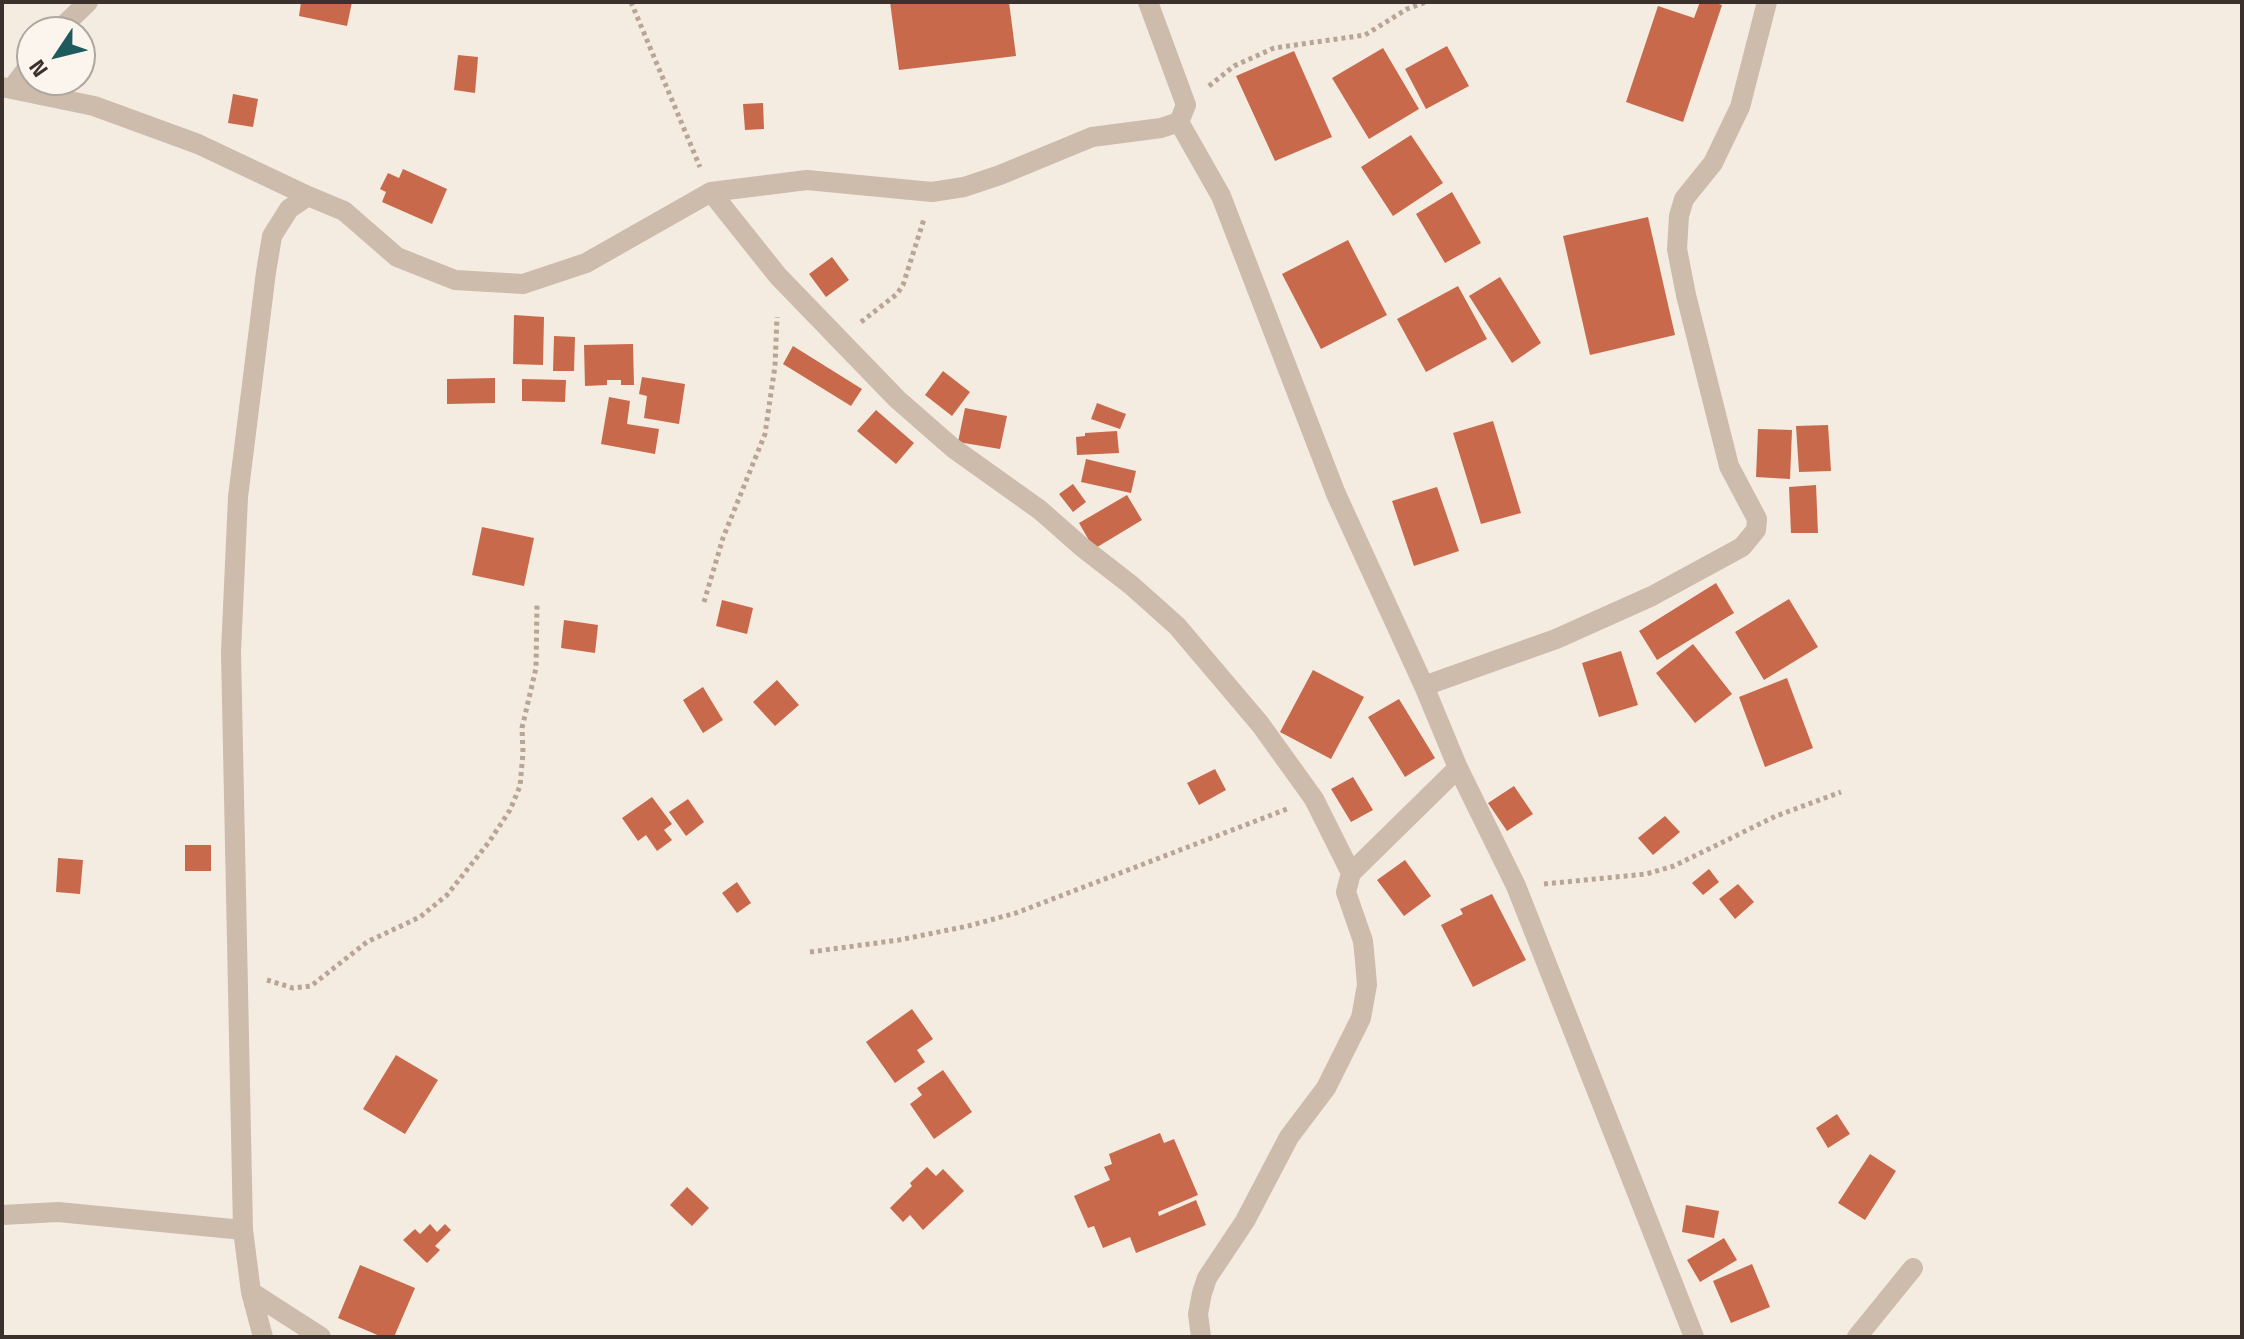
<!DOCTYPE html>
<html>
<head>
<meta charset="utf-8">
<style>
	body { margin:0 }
	#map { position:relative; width:2244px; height:1339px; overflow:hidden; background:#f4ebe1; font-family:"Titillium Web",sans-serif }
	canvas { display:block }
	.frame { position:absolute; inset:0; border:4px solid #3b302b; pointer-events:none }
	.north { position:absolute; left:16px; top:16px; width:80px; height:80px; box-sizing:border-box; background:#fbf5ee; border:2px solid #aea6a0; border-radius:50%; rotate:235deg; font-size:22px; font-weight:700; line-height:32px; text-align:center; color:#3b302b }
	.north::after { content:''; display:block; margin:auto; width:28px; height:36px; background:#1f5a5e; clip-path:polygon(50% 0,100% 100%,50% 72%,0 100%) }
</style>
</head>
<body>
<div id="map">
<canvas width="2244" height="1339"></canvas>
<div class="frame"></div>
<div class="north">N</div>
</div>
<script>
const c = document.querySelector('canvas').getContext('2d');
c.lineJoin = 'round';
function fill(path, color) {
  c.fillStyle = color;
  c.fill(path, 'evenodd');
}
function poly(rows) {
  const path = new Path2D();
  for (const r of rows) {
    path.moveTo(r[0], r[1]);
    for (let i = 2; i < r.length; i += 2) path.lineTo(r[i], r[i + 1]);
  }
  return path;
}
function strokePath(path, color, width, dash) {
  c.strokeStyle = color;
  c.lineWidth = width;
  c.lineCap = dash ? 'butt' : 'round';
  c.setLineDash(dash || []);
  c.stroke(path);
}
fill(poly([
	[301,2,352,2,347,26,299,16],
	[890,2,1009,2,1016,56,899,70],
	[1700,2,1712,2,1722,5,1683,122,1626,102,1658,6,1694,18],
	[1447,46,1469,86,1426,109,1405,69],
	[1383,48,1419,109,1369,139,1332,78],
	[1294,51,1332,137,1275,161,1236,76],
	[458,55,478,57,475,93,454,90],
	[233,94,258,99,253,127,228,123],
	[763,103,764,129,745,130,743,104],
	[1411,135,1443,183,1393,216,1361,167],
	[403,169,447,189,432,224,382,202,386,192,380,189,388,173,399,178],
	[1452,192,1481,243,1445,263,1416,214],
	[1648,217,1675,335,1590,355,1563,236],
	[1348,240,1387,315,1321,349,1282,274],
	[832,257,849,280,826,297,809,274],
	[1500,277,1541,343,1512,363,1469,296],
	[1458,286,1487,339,1426,372,1397,319],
	[514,315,544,317,543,365,513,364],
	[554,336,575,337,574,371,553,371],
	[633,344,634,385,621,385,621,380,607,380,607,385,585,386,584,345],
	[793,346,862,389,851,406,783,364],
	[943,371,970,392,952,416,925,395],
	[642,377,685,384,679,424,644,418,647,396,639,394],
	[495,378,495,403,447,404,447,379],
	[522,379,566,380,565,402,522,401],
	[609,397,630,401,627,424,659,429,655,454,601,444],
	[1097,403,1126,414,1120,429,1091,419],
	[965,408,1007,416,1000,449,958,442],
	[876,410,914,443,896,464,857,431],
	[1493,421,1521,513,1481,524,1453,433],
	[1828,425,1831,471,1799,472,1796,426],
	[1758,429,1792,430,1790,479,1756,477],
	[1117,431,1119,453,1077,455,1076,437,1085,436,1085,433],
	[1086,459,1136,471,1131,493,1081,482],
	[1073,484,1086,502,1073,512,1059,494],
	[1816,485,1818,533,1791,533,1789,487],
	[1437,487,1459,551,1414,566,1392,501],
	[1127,495,1142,520,1094,549,1079,523],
	[482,527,534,538,524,586,472,575],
	[1716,583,1734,613,1657,660,1639,631],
	[1789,599,1818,647,1764,680,1735,632],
	[722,600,753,608,747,634,716,626],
	[564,620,598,625,595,653,561,648],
	[1693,644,1732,694,1695,723,1656,673],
	[1621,651,1638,705,1599,717,1582,663],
	[1313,670,1364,697,1331,759,1280,732],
	[1787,678,1813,748,1765,767,1739,697],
	[777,680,799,705,775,726,753,702],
	[703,687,723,720,703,733,683,700],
	[1399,699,1435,758,1405,777,1368,717],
	[1215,769,1226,790,1199,805,1187,783],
	[1353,777,1373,810,1351,822,1331,789],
	[1514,786,1533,814,1507,831,1488,803],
	[652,797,672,824,664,830,672,840,657,851,646,835,638,841,622,818],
	[688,799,704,822,686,836,669,812],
	[1665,816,1680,832,1653,855,1638,838],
	[185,845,211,845,211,871,185,871],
	[58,858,83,860,80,894,56,892],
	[1405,860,1431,896,1404,916,1377,880],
	[1709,869,1719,882,1703,895,1692,883],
	[737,882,751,903,737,913,722,893],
	[1738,884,1754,902,1735,919,1719,899],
	[1492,894,1526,960,1473,987,1441,925,1463,914,1460,909],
	[912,1009,933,1039,917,1050,925,1062,895,1083,866,1042],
	[396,1055,438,1080,405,1134,363,1109],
	[943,1070,972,1112,934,1139,910,1104,922,1095,917,1088],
	[1837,1114,1850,1134,1828,1148,1816,1128],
	[1160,1133,1164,1143,1174,1139,1198,1195,1158,1212,1159,1216,1196,1200,1206,1225,1136,1253,1130,1237,1103,1248,1094,1226,1088,1228,1074,1196,1110,1180,1104,1167,1112,1164,1109,1154],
	[1870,1154,1896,1171,1865,1220,1838,1203],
	[927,1167,936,1176,943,1169,964,1191,923,1230,910,1215,903,1222,890,1208,912,1186,910,1183],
	[687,1187,709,1208,692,1226,670,1205],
	[1686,1205,1719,1211,1714,1238,1682,1232],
	[430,1224,437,1232,445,1224,451,1230,435,1246,440,1250,427,1263,403,1240,415,1229,420,1234],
	[1724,1238,1737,1260,1700,1282,1687,1260],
	[1752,1264,1770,1307,1731,1323,1713,1281],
	[360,1265,415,1288,394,1337,382,1337,338,1318]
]), '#c8694b');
strokePath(poly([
	[631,2,700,167],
	[1209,86,1234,66,1274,48,1365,35,1407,9,1426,2],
	[861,322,897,294,903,285,924,219],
	[704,602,723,538,765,434,775,366,777,317],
	[1544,884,1646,874,1674,866,1776,816,1841,792],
	[810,952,899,940,968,926,1016,913,1287,809],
	[267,980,293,988,311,986,367,942,420,917,447,895,489,842,510,810,520,786,523,753,522,728,536,668,537,604]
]), '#b9a596', 5, [4, 4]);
strokePath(poly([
	[57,32,88,2],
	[2,87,94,106,198,144,308,196],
	[12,88,32,62],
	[1179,122,1221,196,1336,494,1424,686,1458,768,1516,886,1694,1337],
	[711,192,778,276,897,399,953,448,1040,510,1082,547,1131,585,1177,626,1260,724,1314,799,1351,873],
	[1424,686,1556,639,1652,596,1742,547,1756,530,1757,519,1729,466,1686,295,1677,249,1679,216,1684,199,1713,163,1740,107,1767,2],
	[2,1215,58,1212,243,1230],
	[251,1292,321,1337],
	[263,1337,251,1292,243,1230,231,652,238,497,266,272,272,236,289,209,308,196,344,211,397,257,455,280,523,284,586,263,711,192,807,180,932,192,964,187,1000,175,1092,137,1161,128,1179,122,1186,105,1148,2],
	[1201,1337,1198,1314,1202,1293,1207,1278,1245,1221,1289,1137,1326,1088,1361,1018,1367,985,1365,961,1363,941,1346,892,1351,873,1458,768],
	[1857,1337,1913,1268]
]), '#cdbbac', 20);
</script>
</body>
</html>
